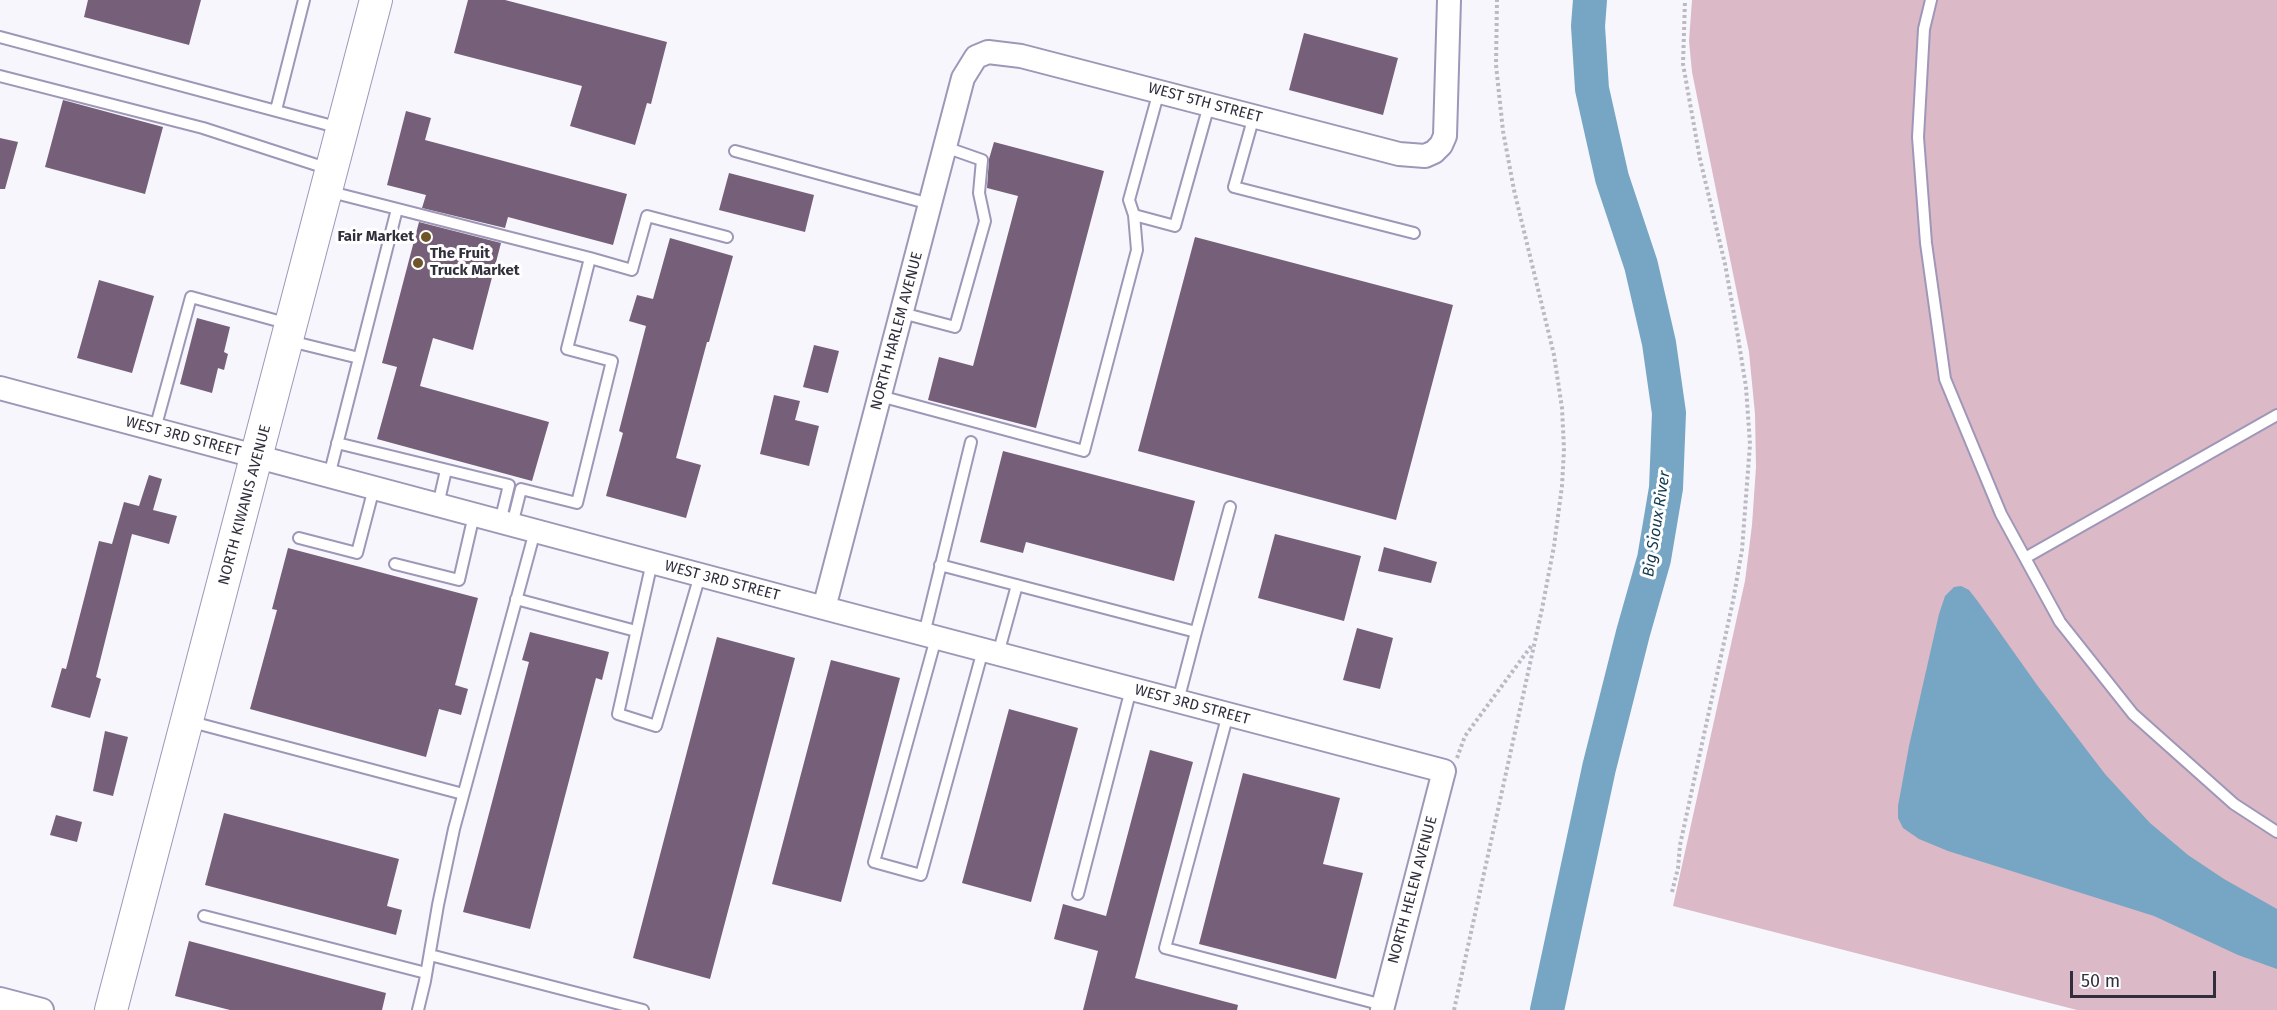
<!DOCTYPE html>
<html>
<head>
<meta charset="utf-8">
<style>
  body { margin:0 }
  #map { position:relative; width:2277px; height:1010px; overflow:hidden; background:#f7f6fd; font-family:"Fira Sans",sans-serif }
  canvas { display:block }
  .scale { position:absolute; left:2070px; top:971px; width:146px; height:27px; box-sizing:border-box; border:3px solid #312f3c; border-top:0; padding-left:8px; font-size:18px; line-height:21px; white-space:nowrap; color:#312f3c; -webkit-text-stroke:4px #fff; paint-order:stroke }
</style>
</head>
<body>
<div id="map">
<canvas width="2277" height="1010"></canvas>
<div class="scale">50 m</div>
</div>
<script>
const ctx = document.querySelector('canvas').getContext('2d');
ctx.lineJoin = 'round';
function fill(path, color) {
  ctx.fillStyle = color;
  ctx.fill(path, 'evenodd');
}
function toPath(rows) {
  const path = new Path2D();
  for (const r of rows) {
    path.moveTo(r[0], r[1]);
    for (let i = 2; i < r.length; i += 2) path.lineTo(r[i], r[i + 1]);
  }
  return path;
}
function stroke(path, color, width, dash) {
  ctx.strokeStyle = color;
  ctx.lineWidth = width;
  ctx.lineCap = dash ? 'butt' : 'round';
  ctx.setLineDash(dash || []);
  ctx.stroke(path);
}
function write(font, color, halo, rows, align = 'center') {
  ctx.font = font + ' "Fira Sans",sans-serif';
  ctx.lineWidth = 6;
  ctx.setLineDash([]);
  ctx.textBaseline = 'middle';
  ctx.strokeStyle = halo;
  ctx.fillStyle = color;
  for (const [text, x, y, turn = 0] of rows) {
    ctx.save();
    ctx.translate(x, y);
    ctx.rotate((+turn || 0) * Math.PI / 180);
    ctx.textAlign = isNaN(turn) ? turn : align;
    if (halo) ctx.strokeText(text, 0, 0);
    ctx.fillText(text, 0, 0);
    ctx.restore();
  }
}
fill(toPath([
  [1692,0,2277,0,2277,1010,2077,1010,1673,906,1745,581,1752,525,1756,467,1755,414,1749,352,1692,72,1689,41]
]), '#dcb9c7');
fill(toPath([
  [1961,586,1969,590,1979,603,2037,685,2105,774,2150,823,2188,855,2224,879,2277,909,2277,969,2238,955,2154,916,1948,851,1919,839,1903,828,1898,818,1898,806,1909,746,1939,614,1945,596,1954,587]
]), '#76a6c3');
stroke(toPath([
  [1547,1010,1599,768,1633,633,1654,559,1666,488,1669,413,1659,343,1641,265,1612,178,1592,89,1588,26,1590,0]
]), '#76a6c3', 34);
fill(toPath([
  [88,0,201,0,189,45,84,17],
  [468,0,505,0,667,42,651,104,647,103,635,145,570,126,582,86,454,53],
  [1304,33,1398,58,1383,115,1289,90],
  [63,100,163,127,145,194,45,167],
  [406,111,431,118,425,140,627,194,613,245,508,217,505,228,422,208,426,195,387,185],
  [0,138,18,142,5,189,0,189],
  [994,142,1104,171,1036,428,928,400,939,357,973,366,1018,196,987,188,989,159],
  [729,173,814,195,805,232,719,210],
  [419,222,501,243,473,350,433,338,420,386,549,422,532,481,377,439,397,367,382,363],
  [1195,237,1453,305,1396,520,1138,451],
  [670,238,733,256,709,342,707,342,676,458,701,465,686,518,606,496,623,433,619,431,646,326,629,321,637,295,653,299],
  [99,280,154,296,132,373,77,358],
  [197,318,230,327,224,352,228,354,224,370,218,368,212,393,180,384],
  [814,345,839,351,828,393,803,387],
  [774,395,800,401,795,420,819,426,809,466,760,454],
  [1003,451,1195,501,1174,581,1026,542,1023,553,980,542],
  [149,475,162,479,153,510,177,516,169,544,132,534,96,677,101,679,90,718,51,707,62,668,66,669,99,541,112,544,124,502,139,506],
  [1275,534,1361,556,1344,621,1258,598],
  [1384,547,1437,562,1431,583,1378,571],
  [288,548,478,598,455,685,468,689,461,715,439,709,426,757,250,709,277,610,272,609],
  [1357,628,1393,638,1380,689,1343,680],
  [530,632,609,652,602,680,596,678,530,929,463,912,529,662,522,660],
  [717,637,795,658,710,979,633,958],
  [831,660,900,678,841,902,772,884],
  [1009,709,1078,728,1031,902,962,883],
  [105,731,128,737,113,796,93,791],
  [1150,750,1193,762,1135,978,1238,1005,1237,1010,1083,1010,1098,951,1054,939,1063,904,1106,916],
  [1243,773,1340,798,1323,864,1363,873,1336,979,1199,944],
  [224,813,399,859,387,906,402,910,396,935,205,885],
  [56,815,82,822,77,842,50,835],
  [189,941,386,993,382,1010,230,1010,175,996]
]), '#766079');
const service = toPath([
  [1931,0,1924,29,1918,137,1926,243,1945,379,2001,514,2060,622,2133,714,2234,804,2277,832],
  [0,37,340,128],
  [0,76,203,128,329,169],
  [276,110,304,0],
  [1254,116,1234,187,1414,233],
  [735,151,930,204],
  [327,191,590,258,567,349,612,361,577,503,521,489,512,525],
  [1134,215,1175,226,1209,105],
  [590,258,632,270,647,216,727,237],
  [902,313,955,327,985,221,979,193,982,160,945,147],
  [290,341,359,358],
  [880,396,1084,451,1137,250,1134,215,1129,200,1159,91],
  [155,429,191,297,289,324],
  [337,443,509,485,500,522],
  [329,476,397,209],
  [438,505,446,470],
  [299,538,357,553,374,488],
  [2025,558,2277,415],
  [652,562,618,714,656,726,700,575],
  [395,564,459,580,474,515],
  [940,565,1196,632,1178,701],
  [516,599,636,631],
  [1196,632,1230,507],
  [924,634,971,442],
  [936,638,874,862,921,875,983,650],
  [998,654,1017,585],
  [1228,714,1165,948,1383,1005],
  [188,721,463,794],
  [1078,894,1131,689],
  [204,916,426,973],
  [430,955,643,1010],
  [418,1010,425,981,438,905,454,829,535,531]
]);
const minor = toPath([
  [0,388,824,608,1444,771,1382,1010],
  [824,608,963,78,976,57,988,52,1021,56,1399,154,1425,156,1434,152,1441,145,1445,136,1449,0],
  [0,999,42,1010]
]);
const secondary = toPath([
  [111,1010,376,0]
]);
stroke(service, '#9e97b8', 14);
stroke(minor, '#9e97b8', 26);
stroke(secondary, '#9e97b8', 34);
stroke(toPath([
  [1457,758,1465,736,1532,645],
  [1672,892,1678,868,1680,845,1733,601,1742,550,1750,444,1746,387,1737,331,1725,264,1700,159,1683,64,1685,0],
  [1454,1010,1542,609,1554,546,1562,486,1564,449,1562,408,1554,355,1514,190,1503,131,1496,65,1497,0]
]), '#bbbac3', 4, [3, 3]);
stroke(service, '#fff', 10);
stroke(minor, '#fff', 22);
stroke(secondary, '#fff', 32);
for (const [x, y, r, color] of [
  [426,237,6,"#6f5527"],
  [418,263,6,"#6f5527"]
]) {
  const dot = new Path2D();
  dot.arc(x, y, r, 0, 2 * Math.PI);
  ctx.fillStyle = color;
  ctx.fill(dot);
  stroke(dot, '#fff', 2);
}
write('15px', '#312f3c', '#fff', [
  ["WEST 5TH STREET",1205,103,15],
  ["NORTH HARLEM AVENUE",897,331,-75],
  ["WEST 3RD STREET",183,437,15],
  ["NORTH KIWANIS AVENUE",245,505,-75],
  ["WEST 3RD STREET",722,581,15],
  ["WEST 3RD STREET",1192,705,15],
  ["NORTH HELEN AVENUE",1413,890,-75]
]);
write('bold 15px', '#312f3c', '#fff', [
  ["Fair Market",414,237],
  ["The Fruit",430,254,"left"],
  ["Truck Market",430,271,"left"]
], 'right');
write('italic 16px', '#11394e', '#fff', [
  ["Big Sioux River",1657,524,-81]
]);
</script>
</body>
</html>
